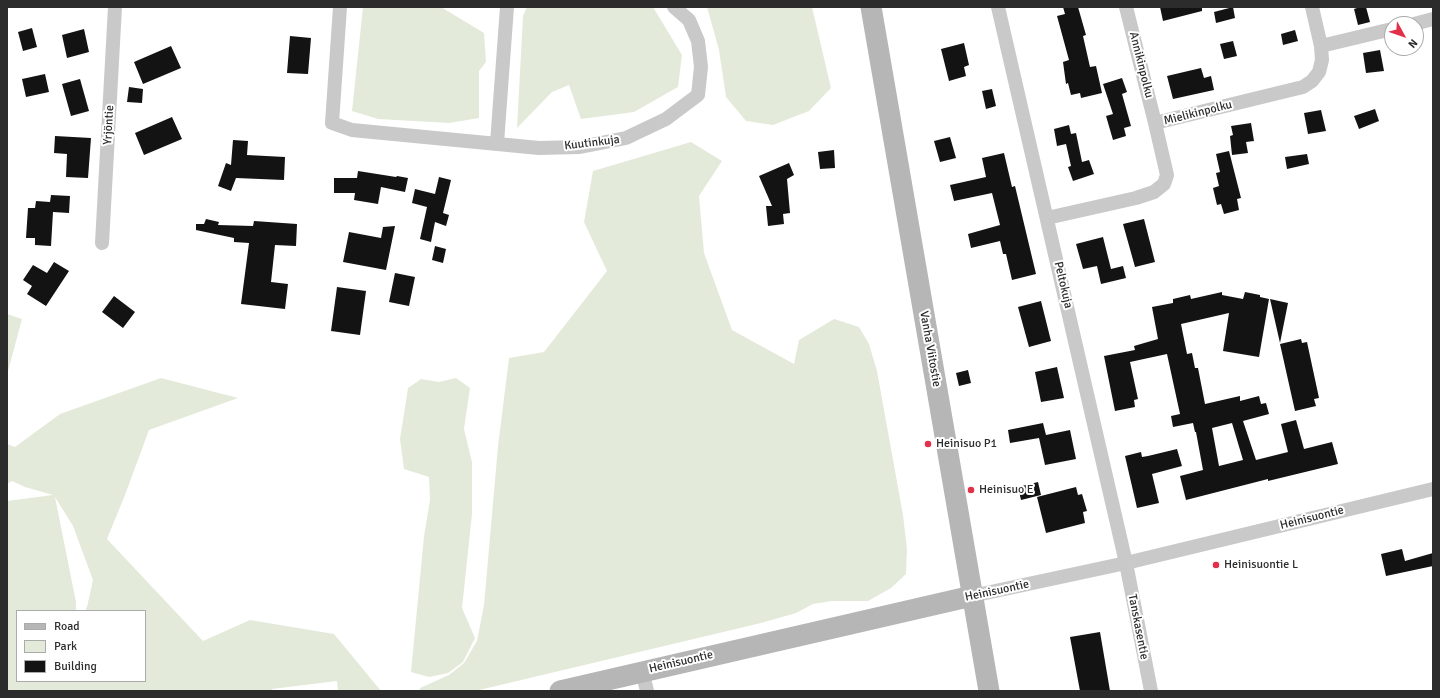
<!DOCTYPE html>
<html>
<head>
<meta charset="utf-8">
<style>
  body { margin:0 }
  #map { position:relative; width:1440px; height:698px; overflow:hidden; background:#fff; font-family:Signika,sans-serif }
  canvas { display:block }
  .frame { position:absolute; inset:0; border:8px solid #2c2c2c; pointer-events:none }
  .legend { position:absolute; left:16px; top:610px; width:130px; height:72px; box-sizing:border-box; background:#fff; border:1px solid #ababab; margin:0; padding:5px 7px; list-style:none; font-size:12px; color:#2c2c2c }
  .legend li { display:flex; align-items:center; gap:8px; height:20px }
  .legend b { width:20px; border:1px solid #ababab }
  .north { position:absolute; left:1384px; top:16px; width:40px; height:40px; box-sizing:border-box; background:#fff; border:1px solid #ababab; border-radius:50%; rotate:130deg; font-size:11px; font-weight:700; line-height:16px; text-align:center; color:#2c2c2c }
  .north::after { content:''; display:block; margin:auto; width:14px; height:18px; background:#e23048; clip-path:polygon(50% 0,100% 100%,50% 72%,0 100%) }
</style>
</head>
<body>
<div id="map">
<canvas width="1440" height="698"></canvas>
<div class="frame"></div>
<ul class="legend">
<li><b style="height:5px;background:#b6b6b6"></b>Road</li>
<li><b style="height:11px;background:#e4eada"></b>Park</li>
<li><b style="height:11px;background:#131313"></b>Building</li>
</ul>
<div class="north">N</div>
</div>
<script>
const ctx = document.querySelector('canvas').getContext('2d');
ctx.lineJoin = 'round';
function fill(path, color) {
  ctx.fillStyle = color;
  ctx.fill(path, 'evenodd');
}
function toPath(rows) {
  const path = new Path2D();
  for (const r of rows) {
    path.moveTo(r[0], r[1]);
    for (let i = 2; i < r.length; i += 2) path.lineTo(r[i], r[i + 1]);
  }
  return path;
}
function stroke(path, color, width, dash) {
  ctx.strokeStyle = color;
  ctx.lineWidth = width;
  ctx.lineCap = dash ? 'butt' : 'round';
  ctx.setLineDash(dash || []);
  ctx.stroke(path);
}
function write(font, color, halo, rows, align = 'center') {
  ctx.font = font + ' Signika,sans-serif';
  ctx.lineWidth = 4;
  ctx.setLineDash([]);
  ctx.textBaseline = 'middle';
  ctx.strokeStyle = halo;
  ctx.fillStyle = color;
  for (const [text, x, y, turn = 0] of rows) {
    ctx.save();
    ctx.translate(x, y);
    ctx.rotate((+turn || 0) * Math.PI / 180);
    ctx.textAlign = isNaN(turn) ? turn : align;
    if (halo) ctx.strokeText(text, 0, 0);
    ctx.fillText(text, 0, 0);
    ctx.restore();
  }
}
fill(toPath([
  [363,7,441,7,484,33,486,62,479,71,479,118,449,123,378,119,352,111],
  [527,7,653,7,682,55,678,87,634,112,581,119,569,85,552,92,517,128,523,16],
  [707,7,812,7,831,88,809,111,773,125,746,121,726,97,719,50],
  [691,142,722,161,699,196,704,253,732,330,794,364,799,340,834,319,859,327,869,344,877,371,903,515,907,549,906,574,891,588,868,601,832,601,813,604,796,613,761,623,475,691,420,691,420,688,449,675,464,663,477,641,484,605,498,446,509,358,544,352,607,271,584,222,593,171],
  [7,314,22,319,7,375],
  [161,378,238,398,149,430,125,495,107,539,203,641,250,620,334,634,381,691,338,691,337,681,272,689,273,691,7,691,7,501,53,495,25,487,12,481,7,484,7,444,15,447,60,414],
  [55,497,73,526,93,580,87,607,85,611,145,611,145,681,17,681,17,611,76,611,76,602],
  [456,378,470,388,464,429,472,462,472,514,462,608,475,638,463,662,448,673,429,677,411,672,424,536,430,500,429,477,404,469,400,439,408,388,421,379,439,382]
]), '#e4eada');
fill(toPath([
  [1063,7,1078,7,1086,35,1083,36,1090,67,1096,66,1102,93,1081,98,1080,93,1071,95,1068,83,1066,84,1063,62,1069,60,1057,16,1065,14],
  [1160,7,1202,7,1202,11,1163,21],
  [1233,7,1235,18,1216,23,1214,12],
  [1360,7,1366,7,1370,22,1358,25,1354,9],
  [32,28,37,47,23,51,18,32],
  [84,29,89,52,67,58,62,35],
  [1295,30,1298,41,1283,45,1281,34],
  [290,36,311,38,308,74,287,73],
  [1233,41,1237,56,1224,59,1220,44],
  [964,43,969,65,964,67,966,76,949,81,941,49],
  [171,46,181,68,143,84,134,62],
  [1380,50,1384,71,1366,73,1363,53],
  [1201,68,1204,78,1211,76,1214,90,1173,99,1167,76],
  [45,74,49,92,26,97,22,79],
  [1122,78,1127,92,1122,94,1131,126,1124,128,1126,136,1113,140,1106,116,1113,114,1103,84],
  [80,79,89,111,71,116,62,84],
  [129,87,143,89,142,103,127,102],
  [992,89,996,106,986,109,982,91],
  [1375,109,1379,121,1359,129,1354,116],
  [1321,110,1326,131,1308,134,1304,113],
  [172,117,182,139,144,155,135,133],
  [1251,123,1254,141,1246,142,1248,153,1232,155,1230,136,1233,135,1231,126],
  [1069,125,1071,134,1076,133,1082,162,1089,160,1094,174,1073,181,1068,167,1071,166,1066,144,1057,146,1054,129],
  [55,136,91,138,88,178,66,177,67,154,54,153],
  [950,137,956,158,940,162,934,141],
  [233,140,248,141,247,155,285,157,284,180,236,178,231,191,218,186,226,163,231,165],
  [834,150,835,168,820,169,818,152],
  [1229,151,1241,198,1237,199,1239,210,1224,214,1221,204,1217,205,1213,188,1219,186,1216,173,1220,172,1216,154],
  [1004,153,1012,187,1015,186,1036,274,1012,280,1006,254,1003,254,1000,241,971,248,968,234,1000,225,992,193,954,201,950,185,986,177,982,158],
  [1307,154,1309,164,1287,169,1285,157],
  [789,163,794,175,787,179,790,213,783,214,784,224,768,226,766,206,772,206,759,176],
  [358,171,396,177,397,176,408,178,405,192,381,187,378,204,354,200,355,193,334,193,334,178,357,178],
  [439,177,451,180,443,213,449,215,446,226,435,222,431,242,420,239,427,207,412,203,415,189,435,194],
  [51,195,70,196,69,213,53,212,51,246,35,245,35,238,26,238,28,208,35,208,36,201,50,202],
  [206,219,219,222,218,225,253,226,254,221,297,224,296,246,275,245,271,282,288,284,285,309,241,304,249,243,234,242,234,238,196,230,196,224,204,224],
  [1144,219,1155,262,1135,267,1123,224],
  [395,226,386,270,343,262,349,232,381,238,383,227],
  [1103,237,1111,269,1123,266,1126,278,1101,284,1097,266,1083,269,1076,244],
  [435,246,446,249,443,263,432,260],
  [54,262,69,271,46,306,27,294,32,286,23,280,33,265,47,273],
  [395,273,415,277,409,306,389,302],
  [337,287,366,291,360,335,331,331],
  [1222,292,1222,295,1243,299,1245,292,1260,295,1260,297,1269,299,1259,357,1223,351,1229,313,1181,324,1187,354,1192,353,1195,368,1198,368,1205,404,1240,396,1240,401,1259,396,1261,404,1266,403,1269,414,1243,421,1256,460,1288,452,1281,424,1296,420,1304,449,1332,442,1338,464,1268,481,1268,479,1186,500,1180,476,1203,470,1196,432,1195,432,1193,423,1173,427,1171,416,1180,414,1167,354,1130,362,1138,399,1134,400,1135,407,1115,411,1104,356,1135,350,1134,346,1158,339,1152,307,1173,303,1173,299,1190,295,1191,299],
  [1232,423,1243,460,1219,466,1212,428],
  [114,296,135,312,123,328,102,312],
  [1270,299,1288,303,1280,343],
  [1041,301,1051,341,1029,347,1018,307],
  [1301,339,1302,343,1307,342,1319,398,1314,399,1316,406,1295,411,1280,344],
  [1057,367,1064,398,1041,402,1035,372],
  [968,370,971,383,959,386,956,373],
  [1043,423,1046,435,1070,430,1076,459,1045,465,1039,438,1010,443,1008,430],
  [1177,449,1182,466,1152,474,1159,503,1137,508,1125,456,1141,452,1142,457,1148,456],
  [1038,482,1041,495,1021,500,1018,487],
  [1076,487,1078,495,1082,494,1087,511,1083,512,1085,523,1046,533,1037,497],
  [1402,549,1405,561,1433,553,1433,566,1386,576,1381,554],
  [1100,632,1110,691,1080,691,1070,637]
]), '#131313');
stroke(toPath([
  [340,7,332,123,352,130,539,148,580,147,626,138,666,119,698,95,701,67,698,41,689,20,674,7],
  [998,7,1126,563,1151,691],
  [1126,7,1155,123],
  [1312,7,1321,46],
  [1414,24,1433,19],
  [497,143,507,7],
  [1047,218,1136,198,1154,192,1164,184,1167,175,1155,123,1303,87,1312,81,1319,72,1322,60,1321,46,1392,29],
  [102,243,115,7],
  [972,596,1126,563,1433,489],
  [642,671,647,691]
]), '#c9c9c9', 14);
stroke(toPath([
  [871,7,989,691],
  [560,691,972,596]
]), '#b6b6b6', 21);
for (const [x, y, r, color] of [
  [928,444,4,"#e23048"],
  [971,490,4,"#e23048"],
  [1216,565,4,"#e23048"]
]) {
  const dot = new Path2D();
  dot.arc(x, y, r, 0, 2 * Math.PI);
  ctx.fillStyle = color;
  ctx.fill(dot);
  stroke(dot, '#fff', 1.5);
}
write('12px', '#2c2c2c', '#fff', [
  ["Annikinpolku",1141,65,76],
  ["Mielikinpolku",1198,113,-14],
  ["Yrjöntie",109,125,-87],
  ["Kuutinkuja",592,143,-7],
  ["Peltokuja",1063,285,77],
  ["Vanha Viitostie",930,349,80],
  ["Heinisuontie",1312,518,-14],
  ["Heinisuontie",997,591,-12],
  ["Tanskasentie",1138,627,79],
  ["Heinisuontie",681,662,-13]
]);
write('12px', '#2c2c2c', '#fff', [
  ["Heinisuo P1",936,444],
  ["Heinisuo E",979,490],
  ["Heinisuontie L",1224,565]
], 'left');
</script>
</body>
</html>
